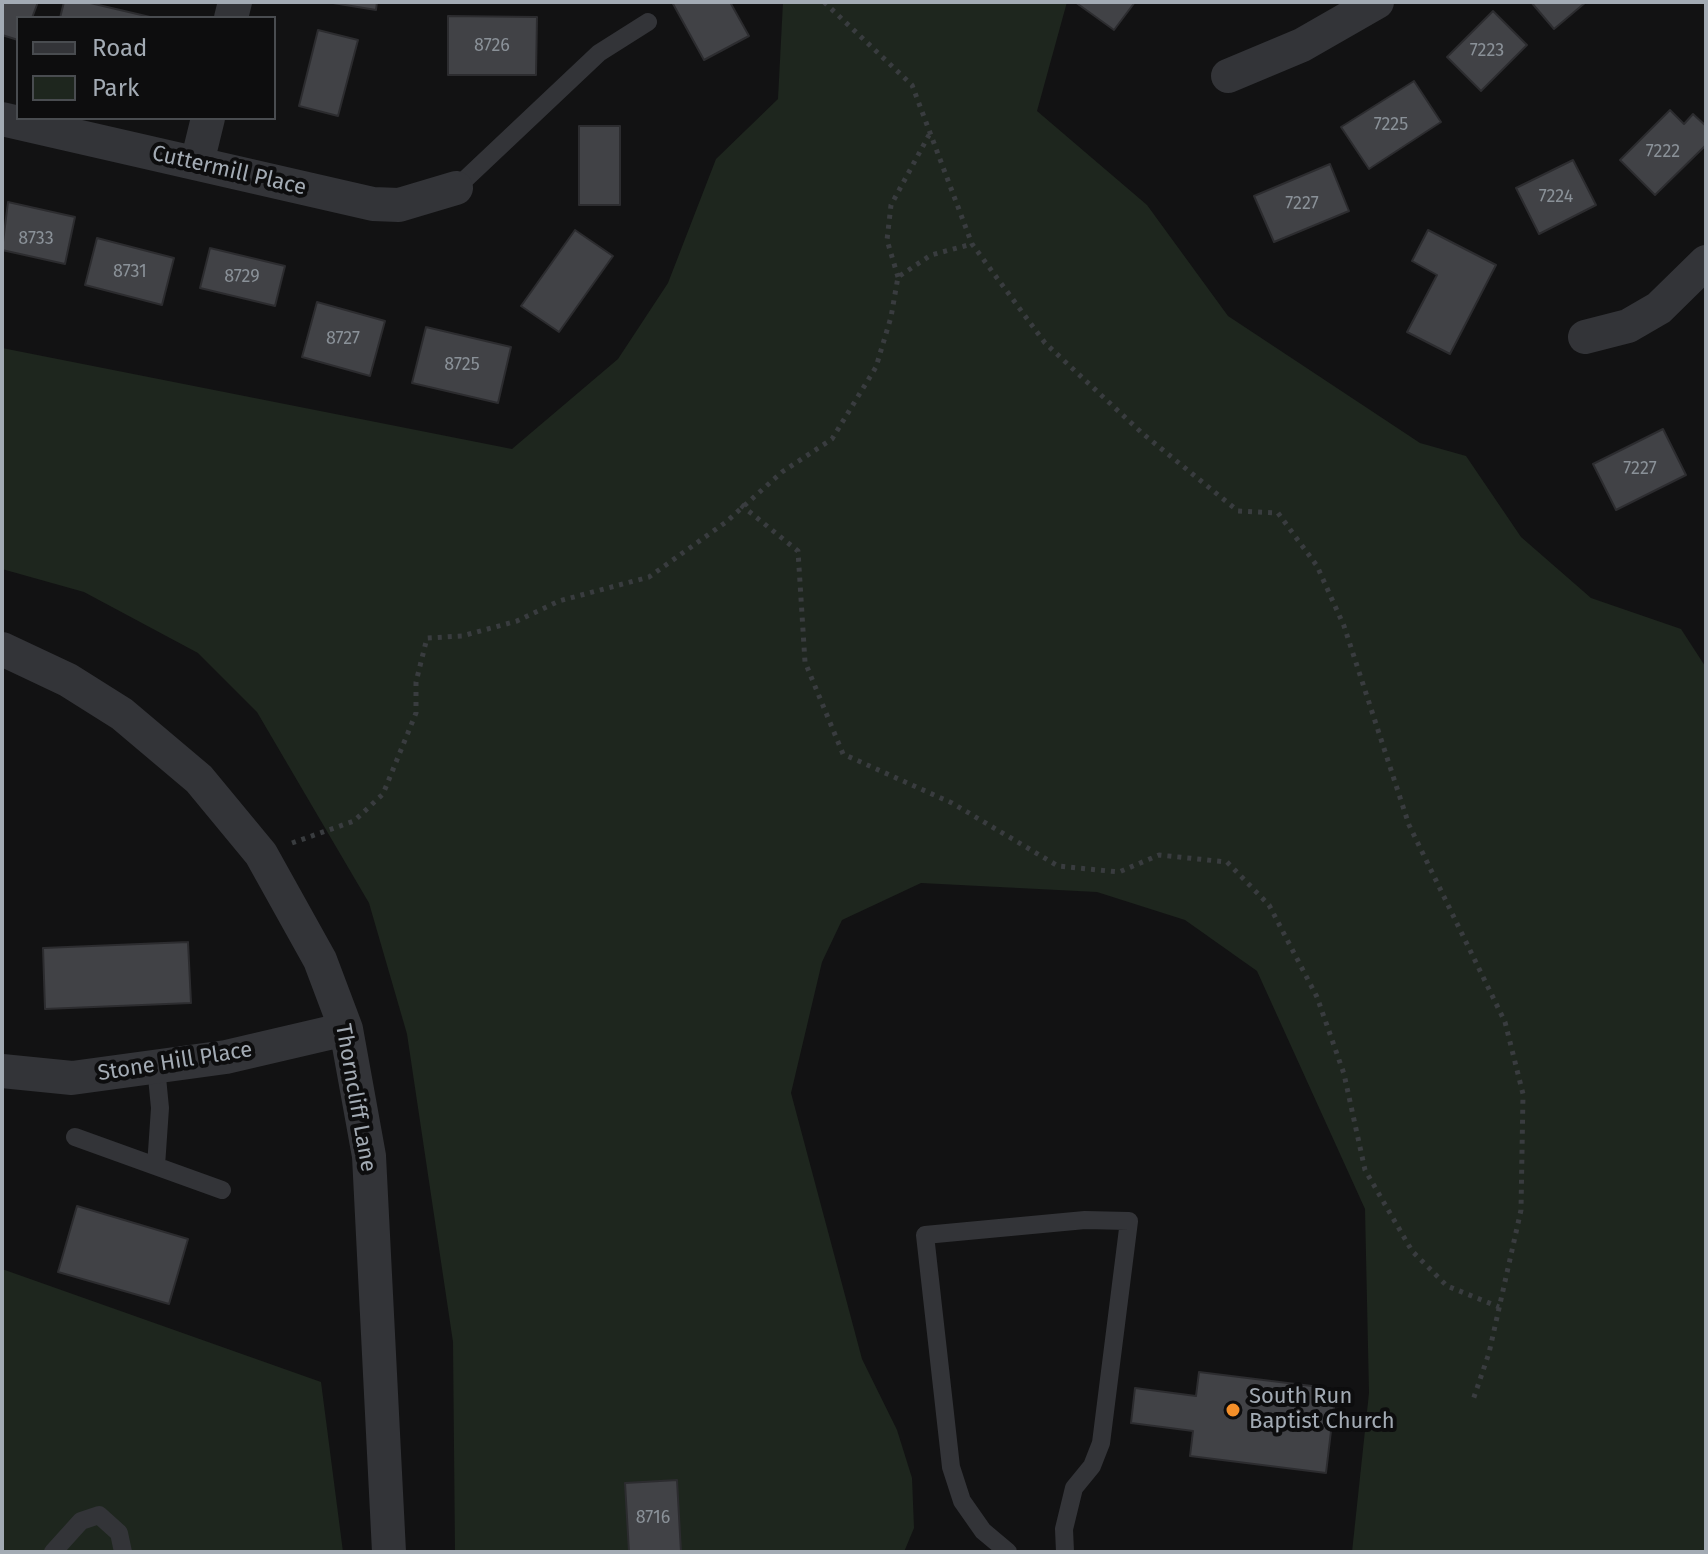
<!DOCTYPE html>
<html>
<head>
<meta charset="utf-8">
<style>
  body { margin:0 }
  #map { position:relative; width:1708px; height:1554px; overflow:hidden; background:#121213; font-family:"Fira Sans",sans-serif }
  canvas { display:block }
  .frame { position:absolute; inset:0; border:4px solid #a3abb4; pointer-events:none }
  .legend { position:absolute; left:16px; top:16px; width:260px; height:104px; box-sizing:border-box; background:#0d0d0e; border:2px solid #494c50; margin:0; padding:10px 14px; list-style:none; font-size:24px; color:#a3abb4 }
  .legend li { display:flex; align-items:center; gap:16px; height:40px }
  .legend b { width:40px; border:2px solid #494c50 }
</style>
</head>
<body>
<div id="map">
<canvas width="1708" height="1554"></canvas>
<div class="frame"></div>
<ul class="legend">
<li><b style="height:10px;background:#333438"></b>Road</li>
<li><b style="height:22px;background:#1e261e"></b>Park</li>
</ul>
</div>
<script>
const ctx = document.querySelector('canvas').getContext('2d');
ctx.lineJoin = 'round';
function fill(path, color) {
  ctx.fillStyle = color;
  ctx.fill(path, 'evenodd');
}
function toPath(rows) {
  const path = new Path2D();
  for (const r of rows) {
    path.moveTo(r[0], r[1]);
    for (let i = 2; i < r.length; i += 2) path.lineTo(r[i], r[i + 1]);
  }
  return path;
}
function stroke(path, color, width, dash) {
  ctx.strokeStyle = color;
  ctx.lineWidth = width;
  ctx.lineCap = dash ? 'butt' : 'round';
  ctx.setLineDash(dash || []);
  ctx.stroke(path);
}
function write(font, color, halo, rows, align = 'center') {
  ctx.font = font + ' "Fira Sans",sans-serif';
  ctx.lineWidth = 8;
  ctx.setLineDash([]);
  ctx.textBaseline = 'middle';
  ctx.strokeStyle = halo;
  ctx.fillStyle = color;
  for (const [text, x, y, turn = 0] of rows) {
    ctx.save();
    ctx.translate(x, y);
    ctx.rotate((+turn || 0) * Math.PI / 180);
    ctx.textAlign = isNaN(turn) ? turn : align;
    if (halo) ctx.strokeText(text, 0, 0);
    ctx.fillText(text, 0, 0);
    ctx.restore();
  }
}
fill(toPath([
  [783,2,1067,2,1037,111,1147,205,1228,316,1420,443,1466,456,1521,537,1591,598,1681,629,1705,666,1706,1552,1352,1552,1369,1393,1365,1209,1257,971,1185,920,1097,892,921,883,842,920,822,962,791,1093,862,1359,897,1430,912,1478,914,1528,904,1552,455,1552,453,1342,407,1034,369,903,257,712,198,653,84,592,2,569,2,348,512,449,618,359,668,283,716,159,778,99],
  [2,1269,321,1382,343,1552,2,1552]
]), '#1e261e');
const building = toPath([
  [2,2,38,2,32,18,18,18,18,40,2,35,2,2],
  [64,2,86,2,150,17,60,18,64,2],
  [327,2,377,2,376,10,327,2],
  [672,2,730,2,749,36,704,60,672,2],
  [1075,2,1135,2,1114,30,1075,2],
  [1531,2,1586,2,1554,29,1531,2],
  [1493,11,1527,45,1481,91,1447,57,1493,11],
  [448,16,537,17,536,75,448,75,448,16],
  [318,30,358,40,338,116,299,106,318,30],
  [1414,81,1441,122,1369,169,1341,127,1414,81],
  [1670,110,1684,124,1693,114,1706,126,1706,145,1655,195,1620,160,1670,110],
  [579,126,620,126,620,205,579,205,579,126],
  [1573,160,1596,205,1539,234,1516,188,1573,160],
  [1330,164,1349,211,1274,242,1254,196,1330,164],
  [8,202,75,217,65,264,2,250,8,202],
  [575,230,613,256,559,332,521,306,575,230],
  [1428,230,1496,265,1450,354,1407,332,1437,275,1412,261,1428,230],
  [97,238,174,258,162,305,85,285,97,238],
  [210,248,285,266,275,306,200,288,210,248],
  [317,302,385,321,370,376,302,357,317,302],
  [426,327,511,347,498,403,412,383,426,327],
  [1663,429,1686,475,1616,510,1593,464,1663,429],
  [188,942,191,1003,45,1009,43,948,188,942],
  [77,1206,188,1239,169,1304,58,1272,77,1206],
  [1199,1372,1336,1389,1326,1473,1190,1456,1193,1431,1131,1423,1135,1388,1196,1396,1199,1372],
  [677,1480,681,1552,629,1552,625,1483,677,1480]
]);
fill(building, '#414246');
stroke(building, '#2c2c2f', 2);
stroke(toPath([
  [824,2,912,85,972,244,1045,343,1142,433,1238,511,1278,513,1317,566,1344,626,1409,825,1505,1022,1523,1094,1521,1210,1489,1353,1473,1400],
  [898,277,887,240,891,205,929,135],
  [741,505,798,551,805,662,843,754,952,803,1058,866,1119,872,1159,855,1227,862,1269,905,1317,997,1344,1074,1365,1170,1412,1251,1447,1286,1499,1307],
  [292,843,354,821,383,794,416,713,416,682,427,638,462,636,517,621,559,601,649,577,726,522,782,472,832,439,876,367,891,317,898,277,931,255,972,244]
]), '#393c3f', 5, [4, 6]);
stroke(toPath([
  [456,188,599,53,648,22],
  [156,1067,160,1108,156,1166],
  [75,1137,222,1190],
  [53,1552,81,1521,99,1515,119,1533,123,1552],
  [1008,1552,983,1531,962,1501,951,1467,925,1235,1085,1220,1129,1221,1101,1443,1092,1466,1074,1488,1064,1529,1065,1552]
]), '#333438', 18);
stroke(toPath([
  [231,18,235,2],
  [1228,76,1302,45,1377,2],
  [2,119,373,204,399,205,456,188],
  [197,163,208,118],
  [1585,337,1628,326,1659,308,1706,262],
  [2,649,68,680,122,714,199,779,261,854,320,960,346,1029,369,1156,389,1552],
  [2,1071,72,1078,226,1057,346,1029]
]), '#333438', 34);
for (const [x, y, r, color] of [
  [1233,1410,8,"#f48f29"]
]) {
  const dot = new Path2D();
  dot.arc(x, y, r, 0, 2 * Math.PI);
  ctx.fillStyle = color;
  ctx.fill(dot);
  stroke(dot, '#0d0d0e', 3);
}
write('18px', '#8a9198', null, [
  ["8726",492,46],
  ["7223",1487,51],
  ["7225",1391,125],
  ["7222",1663,152],
  ["7224",1556,197],
  ["7227",1302,204],
  ["8733",36,239],
  ["8731",130,272],
  ["8729",242,277],
  ["8727",343,339],
  ["8725",462,365],
  ["7227",1640,469],
  ["8716",653,1518]
]);
write('22px', '#a3abb4', '#0d0d0e', [
  ["Cuttermill Place",229,171,13],
  ["Stone Hill Place",175,1062,-9],
  ["Thorncliff Lane",355,1098,80]
]);
write('22px', '#a3abb4', '#0d0d0e', [
  ["South Run",1249,1397],
  ["Baptist Church",1249,1422]
], 'left');
</script>
</body>
</html>
